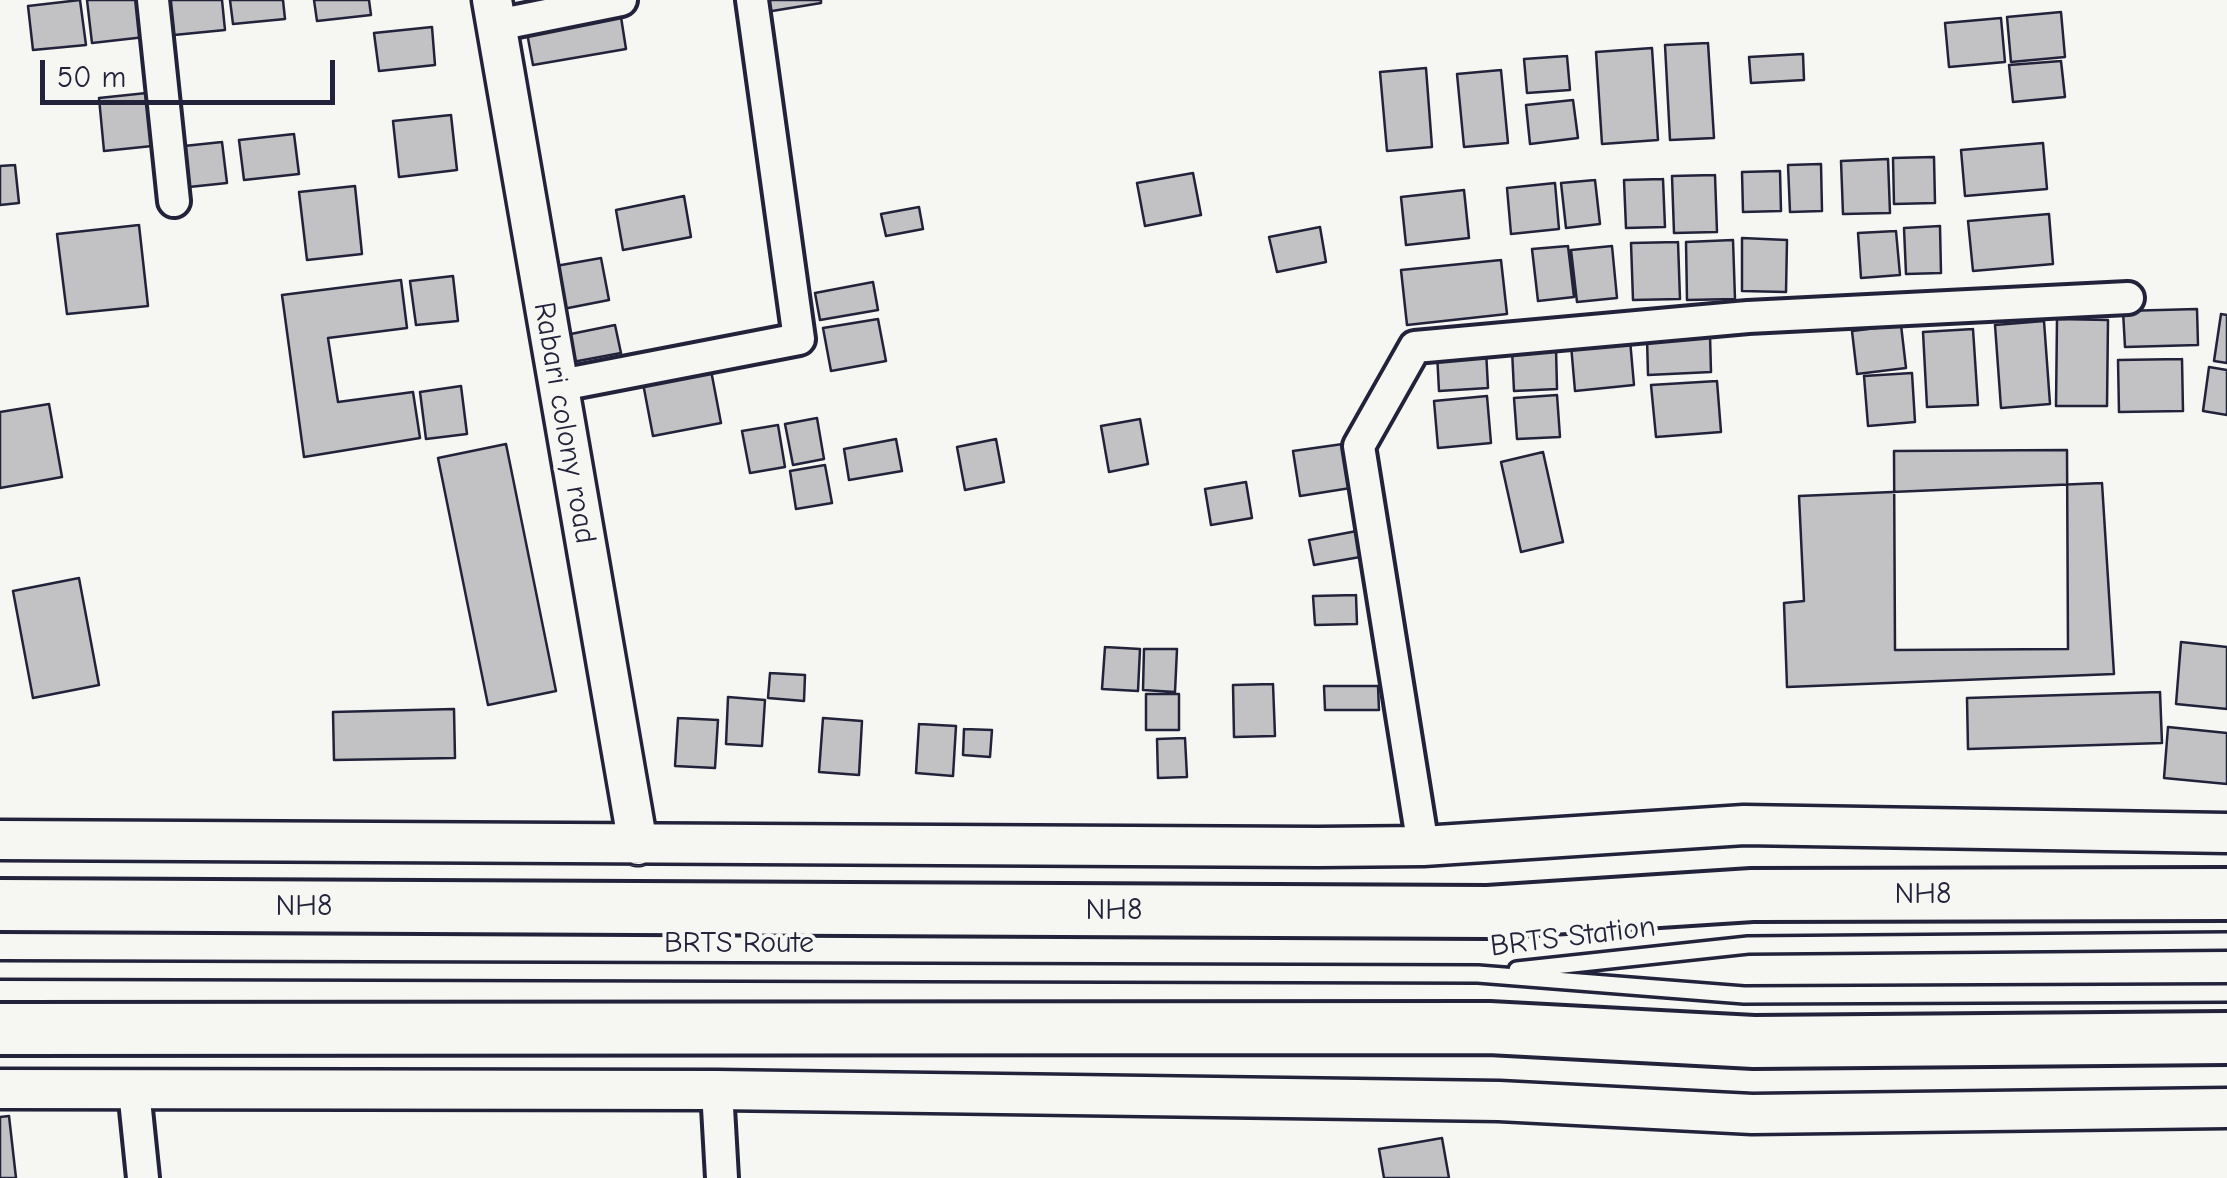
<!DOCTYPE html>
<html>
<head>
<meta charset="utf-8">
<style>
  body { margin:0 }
  #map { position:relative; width:2227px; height:1178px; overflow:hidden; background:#f6f6f2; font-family:"Comic Neue",sans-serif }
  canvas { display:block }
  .scale { position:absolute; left:40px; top:60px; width:295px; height:45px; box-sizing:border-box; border:5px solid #22223b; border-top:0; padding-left:12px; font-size:30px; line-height:35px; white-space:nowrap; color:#22223b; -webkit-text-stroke:8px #f6f6f2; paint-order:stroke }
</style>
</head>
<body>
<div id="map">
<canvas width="2227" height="1178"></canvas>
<div class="scale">50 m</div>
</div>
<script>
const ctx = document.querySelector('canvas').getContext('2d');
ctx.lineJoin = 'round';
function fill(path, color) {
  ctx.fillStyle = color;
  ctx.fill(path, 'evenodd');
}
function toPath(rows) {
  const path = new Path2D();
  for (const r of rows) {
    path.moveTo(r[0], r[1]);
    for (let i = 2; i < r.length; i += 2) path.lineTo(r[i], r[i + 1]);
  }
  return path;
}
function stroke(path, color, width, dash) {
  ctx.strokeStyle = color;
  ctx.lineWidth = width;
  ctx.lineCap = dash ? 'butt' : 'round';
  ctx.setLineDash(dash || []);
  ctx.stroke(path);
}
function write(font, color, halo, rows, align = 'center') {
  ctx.font = font + ' "Comic Neue",sans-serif';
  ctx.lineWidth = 8;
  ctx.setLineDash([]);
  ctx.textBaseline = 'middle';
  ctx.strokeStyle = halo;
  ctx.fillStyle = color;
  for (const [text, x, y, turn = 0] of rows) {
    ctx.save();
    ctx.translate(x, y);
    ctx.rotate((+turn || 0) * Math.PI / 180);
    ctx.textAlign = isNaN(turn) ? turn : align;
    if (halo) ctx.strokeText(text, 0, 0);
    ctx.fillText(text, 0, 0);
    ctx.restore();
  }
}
const building = toPath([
  [80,0,86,45,33,50,28,6,80,0],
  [87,0,140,0,145,37,92,43,87,0],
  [170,0,222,0,225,30,174,35,170,0],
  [230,0,283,0,285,19,233,24,230,0],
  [314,0,369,0,371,15,317,21,314,0],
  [764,0,821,0,821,3,766,12,764,0],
  [2061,12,2065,57,2011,62,2007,17,2061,12],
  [621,17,626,49,533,65,527,33,621,17],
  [2001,18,2005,62,1949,67,1945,23,2001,18],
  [432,27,435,65,379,71,374,33,432,27],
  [1708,43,1714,138,1670,140,1665,45,1708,43],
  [1652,48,1658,140,1602,144,1596,52,1652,48],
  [1803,54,1804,80,1751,83,1749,57,1803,54],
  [1567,56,1570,90,1527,93,1524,59,1567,56],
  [2061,61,2065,97,2013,102,2009,65,2061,61],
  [1426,68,1432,147,1387,151,1380,72,1426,68],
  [1501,70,1508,143,1464,147,1457,74,1501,70],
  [156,92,162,145,104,151,99,98,156,92],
  [1573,100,1578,138,1530,144,1526,105,1573,100],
  [451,115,457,170,399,177,393,121,451,115],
  [294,134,299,174,244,180,239,140,294,134],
  [222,142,227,183,189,187,184,146,222,142],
  [2043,143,2047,189,1965,196,1961,150,2043,143],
  [1934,157,1935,203,1894,204,1893,158,1934,157],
  [1888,159,1890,213,1843,214,1841,161,1888,159],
  [1821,164,1822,211,1790,212,1788,165,1821,164],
  [15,165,19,203,0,205,0,166,15,165],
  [1780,171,1781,211,1743,212,1742,172,1780,171],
  [1193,173,1201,215,1145,226,1137,183,1193,173],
  [1715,175,1717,232,1674,233,1672,176,1715,175],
  [1663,179,1665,227,1626,228,1624,180,1663,179],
  [1595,180,1600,224,1566,228,1561,183,1595,180],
  [1555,183,1559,229,1511,234,1507,188,1555,183],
  [355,186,362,254,307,260,299,192,355,186],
  [1464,190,1469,238,1406,245,1401,197,1464,190],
  [684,196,691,237,623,250,616,210,684,196],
  [919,207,923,229,886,236,881,214,919,207],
  [2049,214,2053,264,1973,271,1968,221,2049,214],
  [139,225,148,306,67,314,57,234,139,225],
  [1940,226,1941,273,1906,274,1904,228,1940,226],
  [1320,227,1326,262,1277,272,1269,237,1320,227],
  [1896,231,1900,275,1861,278,1858,233,1896,231],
  [1742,238,1787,240,1786,292,1742,291,1742,238],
  [1733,240,1735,299,1687,300,1686,242,1733,240],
  [1678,242,1680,299,1633,300,1631,243,1678,242],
  [1568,246,1574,297,1538,301,1532,249,1568,246],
  [1612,246,1617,298,1577,302,1571,250,1612,246],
  [601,258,609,300,558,310,550,267,601,258],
  [1501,260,1507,314,1407,325,1401,270,1501,260],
  [453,276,458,321,416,325,410,281,453,276],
  [401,280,407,328,328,338,338,402,413,392,420,438,304,457,282,295,401,280],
  [873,282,878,310,820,320,815,293,873,282],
  [2197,309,2198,345,2125,347,2123,311,2197,309],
  [2221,314,2227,315,2227,363,2214,361,2221,314],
  [878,319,886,361,831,371,823,328,878,319],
  [2057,319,2108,320,2107,406,2056,406,2057,319],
  [2044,321,2050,404,2001,408,1995,325,2044,321],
  [615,325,621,353,562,364,556,337,615,325],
  [1901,325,1906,368,1857,374,1852,331,1901,325],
  [1973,329,1978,405,1927,407,1923,332,1973,329],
  [1710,335,1711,372,1648,375,1647,338,1710,335],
  [1630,340,1634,385,1575,391,1571,345,1630,340],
  [1556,348,1557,389,1514,391,1512,350,1556,348],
  [1486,350,1488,388,1439,391,1437,353,1486,350],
  [2182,359,2183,411,2119,412,2118,360,2182,359],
  [710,365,721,423,653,436,642,378,710,365],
  [2209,367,2227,370,2227,415,2203,411,2209,367],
  [1912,373,1915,422,1868,426,1864,376,1912,373],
  [1717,381,1721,432,1656,437,1651,385,1717,381],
  [461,386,467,434,426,439,420,392,461,386],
  [1557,395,1560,437,1517,439,1514,398,1557,395],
  [1487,396,1491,443,1438,448,1434,401,1487,396],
  [49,404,62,477,0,488,0,412,49,404],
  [817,418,824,459,793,465,785,424,817,418],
  [1140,419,1148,464,1109,472,1101,426,1140,419],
  [778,425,785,467,750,473,742,431,778,425],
  [896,439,902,471,849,480,844,449,896,439],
  [996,439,1004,482,965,490,957,447,996,439],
  [1350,443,1357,487,1300,496,1293,451,1350,443],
  [506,444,556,691,488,705,438,458,506,444],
  [2067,450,2068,649,1895,650,1894,451,2067,450],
  [1543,452,1563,542,1521,552,1501,462,1543,452],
  [825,465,832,503,796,509,790,471,825,465],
  [1246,482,1252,518,1211,525,1205,489,1246,482],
  [2102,483,2114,674,1787,687,1784,603,1804,601,1799,496,2102,483],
  [1362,530,1366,556,1314,565,1309,540,1362,530],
  [79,578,99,685,33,698,13,591,79,578],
  [1356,595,1357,624,1315,625,1313,596,1356,595],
  [2181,642,2227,647,2227,709,2176,704,2181,642],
  [1105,647,1140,649,1138,691,1102,689,1105,647],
  [1144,649,1177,649,1175,692,1143,690,1144,649],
  [770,673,805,675,804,701,768,698,770,673],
  [1273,684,1275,736,1234,737,1233,685,1273,684],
  [1324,686,1378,686,1379,710,1325,710,1324,686],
  [2160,692,2162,743,1968,749,1967,698,2160,692],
  [1146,694,1179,694,1179,730,1146,730,1146,694],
  [728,697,765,700,762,746,726,744,728,697],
  [454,709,455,758,334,760,333,712,454,709],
  [678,718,718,720,715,768,675,766,678,718],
  [823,718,862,721,859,775,819,772,823,718],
  [919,724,956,726,953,776,916,773,919,724],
  [2168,727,2227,733,2227,784,2164,778,2168,727],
  [964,729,992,730,990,757,963,755,964,729],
  [1185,738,1187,777,1158,778,1157,739,1185,738],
  [9,1116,16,1178,0,1178,0,1117,9,1116],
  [1442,1138,1449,1178,1384,1178,1379,1149,1442,1138]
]);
fill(building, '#c2c2c4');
stroke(building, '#22223b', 2.5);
const service = toPath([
  [0,970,1478,974,1744,995,2227,993],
  [1517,970,1748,945,2227,941]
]);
const minor = toPath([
  [153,0,174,201],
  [497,25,621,0],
  [556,386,799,339,752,0],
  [1423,846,1359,446,1415,347,1748,317,2128,298],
  [134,1090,143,1178],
  [717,1090,722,1178]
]);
const tertiary = toPath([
  [492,0,638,845],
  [0,840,1318,847,1423,846,1744,825,2227,833],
  [0,1089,717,1090,1499,1101,1752,1114,2227,1108]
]);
const primary = toPath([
  [0,905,1488,912,1752,895,2227,894],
  [0,1029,1489,1028,1754,1042,2227,1038]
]);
stroke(service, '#22223b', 22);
stroke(minor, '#22223b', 38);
stroke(tertiary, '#22223b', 45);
stroke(primary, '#22223b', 58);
stroke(service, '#f6f6f2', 15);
stroke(minor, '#f6f6f2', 30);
stroke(tertiary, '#f6f6f2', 38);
stroke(primary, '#f6f6f2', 50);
write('30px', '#22223b', '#f6f6f2', [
  ["Rabari colony road",564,423,80],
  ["NH8",1923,895],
  ["NH8",304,907],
  ["NH8",1114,911],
  ["BRTS Station",1573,937,-7],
  ["BRTS Route",739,944]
]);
</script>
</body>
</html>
